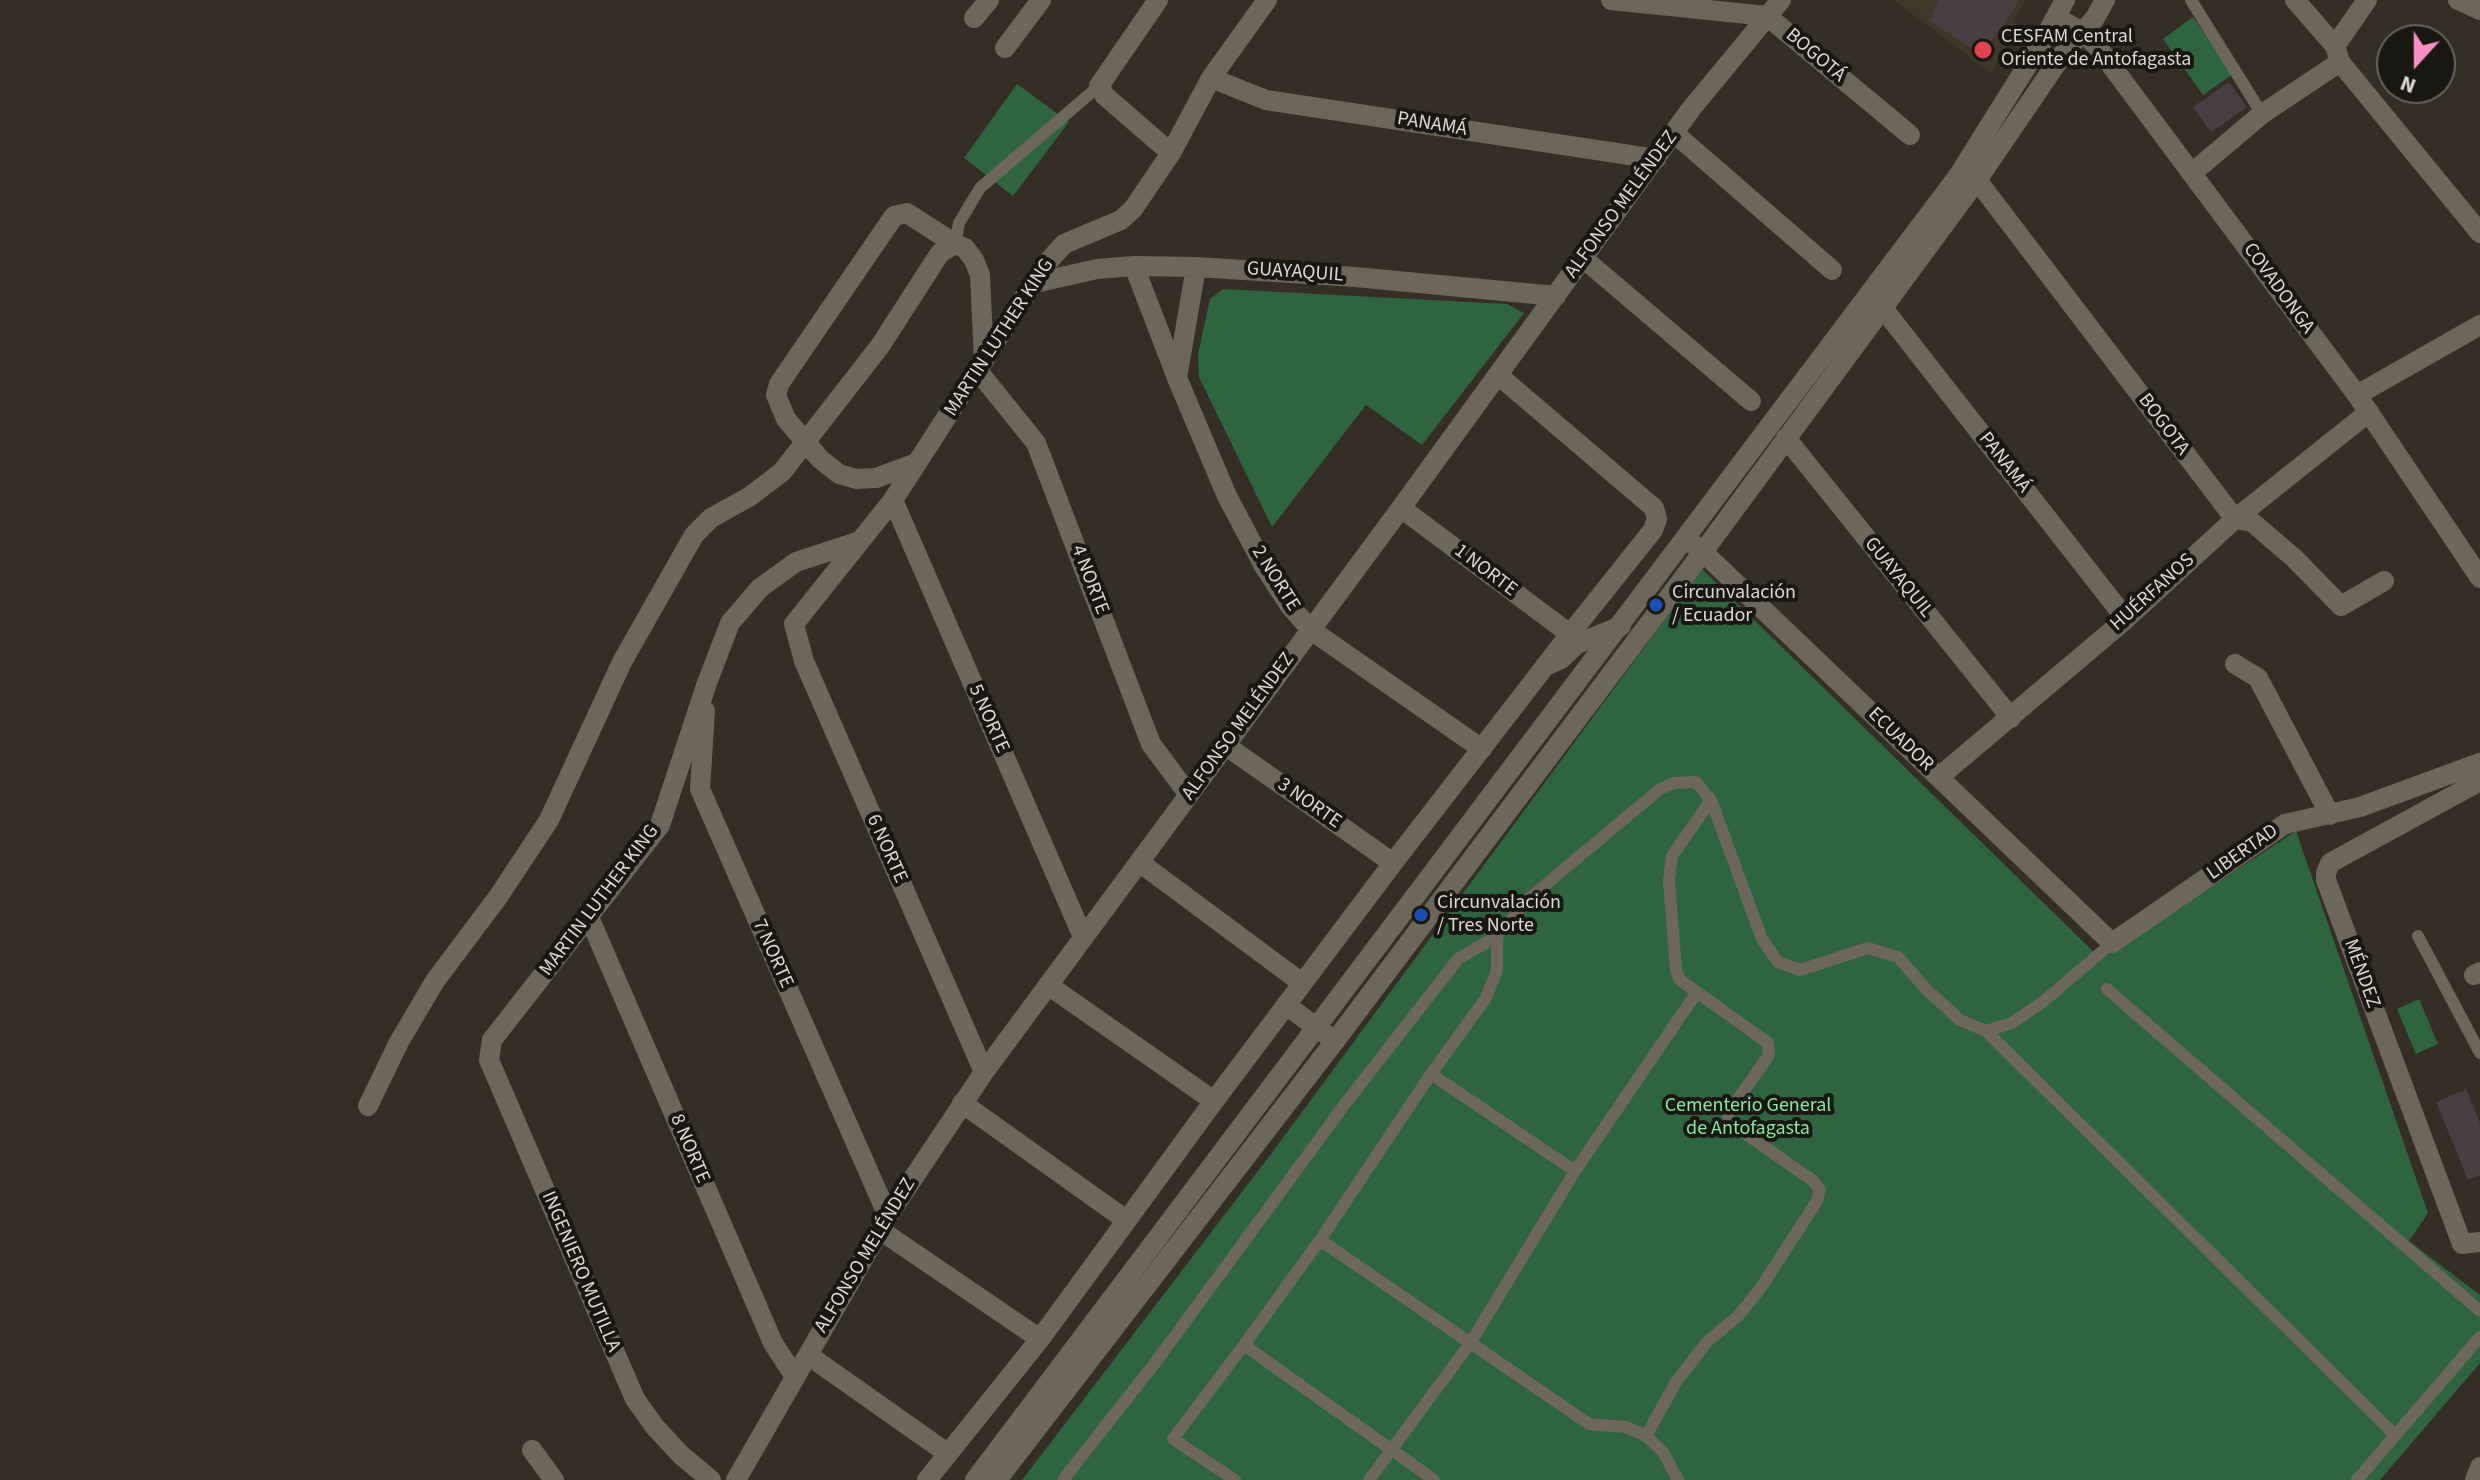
<!DOCTYPE html>
<html>
<head>
<meta charset="utf-8">
<style>
  body { margin:0 }
  #map { position:relative; width:2480px; height:1480px; overflow:hidden; background:#342e24; font-family:"Source Sans 3",sans-serif }
  canvas { display:block }
  .north { position:absolute; left:2376px; top:24px; width:80px; height:80px; box-sizing:border-box; background:#191712; border:2px solid #67645e; border-radius:50%; rotate:201deg; font-size:22px; font-weight:700; line-height:32px; text-align:center; color:#dbd7d1 }
  .north::after { content:''; display:block; margin:auto; width:28px; height:36px; background:#fb8fc5; clip-path:polygon(50% 0,100% 100%,50% 72%,0 100%) }
</style>
</head>
<body>
<div id="map">
<canvas width="2480" height="1480"></canvas>
<div class="north">N</div>
</div>
<script>
const ctx = document.querySelector('canvas').getContext('2d');
ctx.lineJoin = 'round';
function fill(path, color) {
  ctx.fillStyle = color;
  ctx.fill(path, 'evenodd');
}
function toPath(rows) {
  const path = new Path2D();
  for (const r of rows) {
    path.moveTo(r[0], r[1]);
    for (let i = 2; i < r.length; i += 2) path.lineTo(r[i], r[i + 1]);
  }
  return path;
}
function stroke(path, color, width, dash) {
  ctx.strokeStyle = color;
  ctx.lineWidth = width;
  ctx.lineCap = dash ? 'butt' : 'round';
  ctx.setLineDash(dash || []);
  ctx.stroke(path);
}
function write(font, color, halo, rows, align = 'center') {
  ctx.font = font + ' "Source Sans 3",sans-serif';
  ctx.lineWidth = 8;
  ctx.setLineDash([]);
  ctx.textBaseline = 'middle';
  ctx.strokeStyle = halo;
  ctx.fillStyle = color;
  for (const [text, x, y, turn = 0] of rows) {
    ctx.save();
    ctx.translate(x, y);
    ctx.rotate((+turn || 0) * Math.PI / 180);
    ctx.textAlign = isNaN(turn) ? turn : align;
    if (halo) ctx.strokeText(text, 0, 0);
    ctx.fillText(text, 0, 0);
    ctx.restore();
  }
}
fill(toPath([
  [1893,0,2026,0,2014,20,2018,27,1991,73]
]), '#413728');
fill(toPath([
  [2193,17,2233,74,2203,95,2163,39],
  [1017,84,1069,122,1013,196,964,158],
  [1223,289,1507,304,1524,313,1422,445,1366,405,1272,527,1199,377,1198,354,1210,299],
  [1702,569,2101,959,2296,831,2428,1213,2409,1241,2480,1295,2480,1363,2380,1480,1022,1480,1274,1150],
  [2419,999,2438,1044,2416,1054,2397,1009]
]), '#2f653e');
fill(toPath([
  [1938,0,2020,0,1989,44,1982,40,1978,52,1930,21],
  [2229,82,2247,107,2211,132,2193,107],
  [2466,1089,2480,1123,2480,1175,2468,1180,2436,1102]
]), '#4a3e43');
stroke(toPath([
  [2191,0,2262,114],
  [955,244,959,223,980,188,1099,86],
  [2418,936,2480,1053],
  [2107,989,2480,1311],
  [1986,1031,2395,1435],
  [1431,1074,1575,1171],
  [1320,1240,1431,1074,1486,998,1497,970,1497,936,1526,901,1660,789,1674,783,1696,782,1711,800,1762,939,1778,962,1800,970,1868,948,1898,957,1926,989,1960,1020,1986,1031,2012,1023,2044,1001,2112,943],
  [1244,1345,1320,1240,1589,1424,1626,1427,1646,1436,1663,1452,1678,1480],
  [1646,1436,1676,1382,1707,1342,1738,1316,1760,1289,1817,1201,1820,1190,1812,1180,1730,1123,1728,1115,1731,1109,1769,1055,1768,1043,1680,980,1676,970,1669,880,1672,856,1711,800],
  [1063,1480,1158,1359,1345,1104,1458,959,1497,936],
  [1235,1480,1173,1439,1244,1345,1434,1480],
  [1369,1480,1471,1342,1575,1171,1697,992],
  [2357,1480,2480,1337]
]), '#6d665b', 12);
stroke(toPath([
  [1158,0,1099,86,1105,96,1171,153],
  [1611,0,1767,16,1910,135],
  [2295,0,2335,46],
  [2458,0,2480,10],
  [974,18,989,0],
  [1005,48,1041,0],
  [2340,62,2480,233],
  [1211,78,1266,100,1656,159],
  [1674,133,1832,270],
  [2192,173,2262,114,2340,62,2335,46,2367,0],
  [1977,180,2235,519,2252,522,2294,558,2341,606,2384,581],
  [1584,259,1751,401],
  [1134,266,1177,378,1227,496,1264,566,1290,606,1311,630,1482,749],
  [1035,283,1097,269,1134,266,1196,267,1355,277,1556,296],
  [1882,307,2126,619],
  [978,371,1036,443,1151,744,1189,795],
  [1177,378,1196,267],
  [2357,395,2480,325],
  [1786,438,2011,718],
  [917,463,876,478,856,479,839,474,820,459,786,419,776,395,779,384,894,216,907,213,955,244],
  [893,500,1083,937],
  [1401,508,1570,634],
  [1686,539,1703,552,2112,943,2285,824,2360,807,2480,763],
  [2235,664,2258,678,2330,815],
  [705,711,700,789,888,1216],
  [1225,745,1393,863],
  [1939,777,2126,619,2235,519,2369,412],
  [2480,781,2330,863,2326,873,2326,880,2462,1244,2480,1242],
  [1139,862,1302,983],
  [589,917,773,1343,795,1377],
  [2474,975,2480,972],
  [1048,985,1214,1101],
  [1286,1005,1335,1041],
  [984,1072,804,661,794,624,893,500,1045,265,1064,244,1121,220,1133,209,1171,153,1211,78,1267,0],
  [962,1103,1126,1220],
  [368,1106,399,1042,435,981,498,897,549,820,622,662,694,535,711,518,749,497,782,472,880,346,940,253,955,244,965,248,974,260,980,275,984,361],
  [880,1230,1040,1339],
  [808,1355,947,1453],
  [532,1450,554,1480],
  [711,1480,681,1455,655,1427,635,1399,489,1060,492,1040,660,825,707,683,730,623,760,588,796,562,857,542],
  [736,1480,888,1216,984,1072,1401,508,1691,109,1781,0],
  [927,1480,1040,1339,1214,1101,1393,863,1570,634,1653,530,1657,519,1654,508,1498,375]
]), '#6d665b', 20);
stroke(toPath([
  [2057,18,2083,32,2099,49,2357,395,2480,578]
]), '#6d665b', 20);
stroke(toPath([
  [1545,666,1561,659,1577,644,1621,626],
  [975,1480,1958,176,2045,37,2065,0],
  [997,1480,1335,1041,1703,552,1977,180,2063,54,2095,18,2105,0],
  [2475,1480,2480,1467]
]), '#6d665b', 20);
for (const [x, y, r, color] of [
  [1983,50,10,"#e0444e"],
  [1656,605,8,"#1a4fb4"],
  [1421,915,8,"#1a4fb4"]
]) {
  const dot = new Path2D();
  dot.arc(x, y, r, 0, 2 * Math.PI);
  ctx.fillStyle = color;
  ctx.fill(dot);
  stroke(dot, '#191712', 3);
}
write('20px', '#dbd7d1', '#191712', [
  ["CESFAM Central",2001,38],
  ["Oriente de Antofagasta",2001,61],
  ["Circunvalación",1672,594],
  ["/ Ecuador",1672,617],
  ["Circunvalación",1437,904],
  ["/ Tres Norte",1437,927]
], 'left');
write('20px', '#dbd7d1', '#191712', [
  ["BOGOTÁ",1815,56,40],
  ["PANAMÁ",1432,125,9],
  ["ALFONSO MELÉNDEZ",1622,205,-54],
  ["GUAYAQUIL",1295,273,4],
  ["COVADONGA",2278,289,54],
  ["MARTIN LUTHER KING",1000,338,-57],
  ["BOGOTA",2163,425,53],
  ["PANAMÁ",2004,463,52],
  ["1 NORTE",1485,571,37],
  ["GUAYAQUIL",1898,578,51],
  ["2 NORTE",1275,579,58],
  ["4 NORTE",1089,580,69],
  ["HUÉRFANOS",2153,593,-42],
  ["5 NORTE",988,719,66],
  ["ALFONSO MELÉNDEZ",1239,727,-54],
  ["ECUADOR",1900,740,44],
  ["3 NORTE",1309,804,35],
  ["6 NORTE",886,849,66],
  ["LIBERTAD",2243,853,-35],
  ["MARTIN LUTHER KING",600,901,-53],
  ["7 NORTE",772,954,66],
  ["MÉNDEZ",2361,974,70],
  ["8 NORTE",689,1149,67],
  ["ALFONSO MELÉNDEZ",866,1256,-59],
  ["INGENIERO MUTILLA",580,1272,67]
]);
write('20px', '#85eb9f', '#191712', [
  ["Cementerio General",1748,1107],
  ["de Antofagasta",1748,1130]
]);
</script>
</body>
</html>
